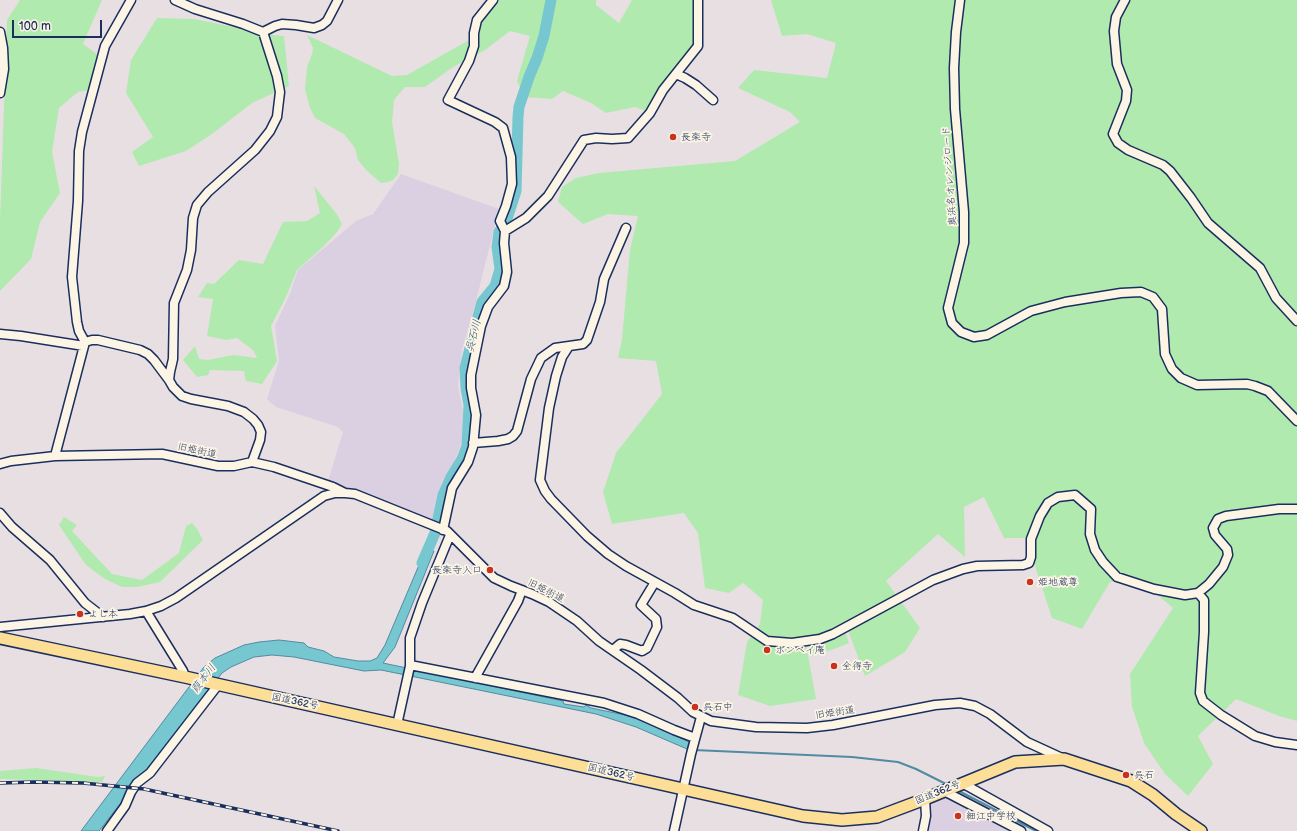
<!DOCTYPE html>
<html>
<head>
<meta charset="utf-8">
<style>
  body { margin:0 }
  #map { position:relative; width:1297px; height:831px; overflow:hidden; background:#e8dfe3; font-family:"Balsamiq Sans",sans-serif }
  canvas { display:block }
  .scale { position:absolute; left:12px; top:20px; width:90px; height:18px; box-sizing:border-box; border:2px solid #1b2f5e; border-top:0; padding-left:5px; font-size:12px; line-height:14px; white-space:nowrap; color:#1b2f5e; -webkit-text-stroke:3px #fcf5e5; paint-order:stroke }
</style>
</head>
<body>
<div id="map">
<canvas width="1297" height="831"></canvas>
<div class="scale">100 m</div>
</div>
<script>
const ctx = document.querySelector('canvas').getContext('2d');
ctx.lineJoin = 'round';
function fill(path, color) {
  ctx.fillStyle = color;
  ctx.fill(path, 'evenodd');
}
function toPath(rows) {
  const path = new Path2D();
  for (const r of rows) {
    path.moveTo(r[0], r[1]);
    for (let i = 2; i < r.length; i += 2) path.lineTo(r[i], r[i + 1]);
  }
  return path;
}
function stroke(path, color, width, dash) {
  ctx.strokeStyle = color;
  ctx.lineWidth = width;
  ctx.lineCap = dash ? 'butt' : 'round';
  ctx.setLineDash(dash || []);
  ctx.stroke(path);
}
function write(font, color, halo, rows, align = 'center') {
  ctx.font = font + ' "Balsamiq Sans","Klee One",sans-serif';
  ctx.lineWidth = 3.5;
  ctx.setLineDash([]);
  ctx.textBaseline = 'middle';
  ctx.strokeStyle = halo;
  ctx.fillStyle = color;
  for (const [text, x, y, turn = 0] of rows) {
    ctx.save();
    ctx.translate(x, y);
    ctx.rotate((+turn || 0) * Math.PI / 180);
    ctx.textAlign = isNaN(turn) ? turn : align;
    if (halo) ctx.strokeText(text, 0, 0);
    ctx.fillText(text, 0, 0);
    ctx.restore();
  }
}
fill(toPath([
  [401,174,499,209,475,305,462,349,458,386,463,411,464,436,454,462,443,480,437,496,432,521,328,481,343,432,338,427,276,407,267,399,279,361,275,326,289,296,298,270,356,221,373,214],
  [948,795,1017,831,925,831,930,802]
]), '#dad0e2');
fill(toPath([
  [20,0,102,0,83,44,97,54,90,90,78,92,59,108,52,152,60,193,40,222,31,259,0,291,0,221,7,20],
  [489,0,596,0,596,5,619,23,632,0,700,0,698,46,667,85,652,113,635,107,606,113,591,103,563,91,552,99,525,97,517,81,530,36,510,31,485,50,453,67,425,87,405,87,394,100,392,122,399,164,398,174,393,180,388,182,381,183,366,170,358,160,355,148,344,134,315,118,310,108,305,89,307,67,312,54,313,48,307,35,392,76,407,75,471,39],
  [771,0,1297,0,1297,721,1279,716,1236,699,1198,736,1213,764,1188,796,1165,774,1144,743,1132,707,1130,674,1173,608,1160,597,1134,579,1110,582,1082,629,1052,618,1026,538,1004,538,984,497,964,507,965,557,938,534,886,581,920,628,905,652,865,676,848,630,805,639,816,699,770,706,738,695,747,642,760,624,763,600,743,583,729,593,705,588,698,533,684,513,612,524,603,492,616,453,662,394,656,361,618,358,622,339,630,250,638,216,608,214,583,224,558,202,562,187,576,178,599,173,735,161,800,122,790,112,738,88,754,70,827,78,836,43,807,34,782,36],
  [157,18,194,19,273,35,284,36,289,86,252,103,212,134,186,151,139,166,132,152,153,137,126,93,131,60],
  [314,186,336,213,342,224,337,232,323,247,297,270,286,297,271,326,277,361,262,384,246,381,244,371,210,370,208,375,197,377,183,360,195,346,199,359,208,360,233,355,257,358,254,351,237,338,226,340,207,336,213,299,198,297,207,283,214,284,239,260,263,264,283,222,307,221,320,213],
  [64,517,77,525,72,531,112,574,142,580,179,553,186,526,192,523,197,529,203,540,160,582,137,587,122,587,105,579,86,565,59,525],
  [845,632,849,643,834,649,811,656,809,644],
  [36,768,98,777,105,776,102,782,0,779,0,771]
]), '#b0eaaf');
const water = toPath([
  [425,551,434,551,395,647,383,663,563,701,564,704,584,707,586,705,591,708,635,717,689,742,687,749,636,727,596,714,381,670,364,671,294,657,272,655,254,657,231,667,222,673,99,831,81,831,204,667,215,658,244,645,259,642,279,640,304,643,308,647,324,651,334,657,358,661,370,661,377,658,385,645,425,551]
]);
fill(water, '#77c7d0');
stroke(water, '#528aa2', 1);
stroke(toPath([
  [694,750,852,757,898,762,916,769,948,785],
  [957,790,1036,831]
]), '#528aa2', 2);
stroke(toPath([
  [422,563,435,533,443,495,451,477,462,459,467,446,469,405,466,388,465,368,476,324,482,302,495,286,500,269,497,247,499,232,506,222,516,191,518,117,519,107,529,77,537,58,544,36,551,0]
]), '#77c7d0', 11);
const minor = toPath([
  [175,0,195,9,243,24,263,32,275,26,282,24,296,25,314,28,322,25,327,21,338,0],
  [960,0,956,32,954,68,955,109,964,212,964,243,948,308,952,323,961,332,974,337,987,335,1031,311,1065,302,1121,293,1141,292,1153,297,1162,309,1165,354,1172,369,1181,378,1197,385,1247,384,1255,386,1268,391,1297,421],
  [1125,0,1116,17,1114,31,1117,64,1127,90,1126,101,1113,134,1118,143,1128,150,1163,165,1170,171,1191,198,1208,223,1260,268,1276,298,1297,321],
  [0,32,3,48,4,69,0,93],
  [676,74,685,78,696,85,713,100],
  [505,231,526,218,548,196,584,140,596,138,612,139,628,138,650,113,663,90,698,46,698,0],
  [0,334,21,336,84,346],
  [85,342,92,340,98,340,140,350,148,354,154,360,169,380,173,387,182,396,191,399,228,406,244,412,253,419,258,425,261,432,260,440,252,462],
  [569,346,583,344,587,340,600,302,604,279,626,228],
  [169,380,170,372,173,359,174,303,187,270,191,250,193,218,197,205,208,192,255,150,270,131,277,117,280,92,277,76,263,32],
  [473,443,498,441,508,439,513,436,517,431,531,379,541,358,555,348,569,346,562,357,556,376,549,408,540,480,545,491,551,499,587,536,608,554,626,566,675,593,694,605,733,618,767,641,792,643,820,639,833,634,933,580,963,569,977,566,1023,565,1029,563,1031,557,1031,539,1040,516,1048,503,1058,497,1075,495,1091,509,1090,534,1095,550,1103,562,1117,577,1154,589,1185,595,1198,593,1209,584,1223,567,1228,555,1227,549,1215,535,1213,528,1218,519,1226,516,1279,509,1297,509],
  [55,456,85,342,79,331,77,322,72,277,78,201,79,151,82,132,105,46,131,0],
  [0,464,11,461,55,456,162,454,218,466,234,466,252,462,274,467,333,487,345,493,355,494,447,531,494,578,511,586,532,594,549,602,577,621,599,641,641,670,678,698,693,712,711,721,756,727,807,728,833,725,935,705,960,703,975,706,990,714,1027,742,1064,759],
  [0,513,12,527,50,560,85,603,103,617],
  [443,530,452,488,468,462,473,447,476,415,471,388,471,375,481,326,488,307,504,286,507,272,504,243,505,231,500,221,506,206,512,184,511,157,503,128,495,122,448,100,469,61,474,46,474,33,477,20,493,0],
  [1198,593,1204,600,1204,632,1200,693,1203,701,1221,715,1255,736,1275,742,1297,745],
  [146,611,183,671,185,677],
  [0,627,130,614,146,611,161,606,176,598,324,496,335,493,344,493],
  [613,650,620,644,626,645,642,651,647,648,657,627,656,619,641,605,655,582],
  [410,665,604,703,638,714,674,730,695,738],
  [475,678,518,601,522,590],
  [397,725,410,666,410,638,422,603,450,535],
  [962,783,1048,831],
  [944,791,1021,831],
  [107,831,125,806,131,792,137,783,150,773,218,685],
  [674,831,691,754,701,717],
  [923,831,926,816,925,799]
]);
const highway = toPath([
  [0,638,185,677,803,816,842,820,877,817,925,799,1015,762,1064,759,1131,781,1153,795,1176,814,1201,831]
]);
stroke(minor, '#1b2f5e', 11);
stroke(highway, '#1b2f5e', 14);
stroke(minor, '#fcf5e5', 8);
stroke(highway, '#fdde96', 11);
const rail = toPath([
  [0,783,34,782,83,783,144,789,338,831]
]);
stroke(rail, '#1b2f5e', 3.5);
stroke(rail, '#fcf5e5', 2, [6]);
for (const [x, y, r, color] of [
  [673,137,4,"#c8321e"],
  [490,570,4,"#c8321e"],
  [1030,582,4,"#c8321e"],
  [80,614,4,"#c8321e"],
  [767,650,4,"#c8321e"],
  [834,666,4,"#c8321e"],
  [695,707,4,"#c8321e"],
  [1126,775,4,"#c8321e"],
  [958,816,4,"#c8321e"]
]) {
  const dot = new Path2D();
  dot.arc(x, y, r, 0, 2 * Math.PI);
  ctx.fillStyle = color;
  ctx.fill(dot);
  stroke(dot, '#fcf5e5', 1.5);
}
write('10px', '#1b2f5e', '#fcf5e5', [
  ["長楽寺",681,137],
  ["長楽寺入口",482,570,"right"],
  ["姫地蔵尊",1038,582],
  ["よし本",88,614],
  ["ボンベイ庵",775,650],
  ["全得寺",842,666],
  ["呉石中",703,707],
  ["呉石",1134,775],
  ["細江中学校",966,816]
], 'left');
write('10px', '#1b2f5e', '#fcf5e5', [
  ["奥浜名オレンジロード",950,176,-94],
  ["旧姫街道",197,451,12],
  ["旧姫街道",546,591,27],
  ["国道362号",295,702,12],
  ["旧姫街道",835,713,-9],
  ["国道362号",611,773,13],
  ["国道362号",938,793,-22]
]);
write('italic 11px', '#32557a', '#fcf5e5', [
  ["呉石川",474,336,-76],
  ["葭本川",204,679,-53]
]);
</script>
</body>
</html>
